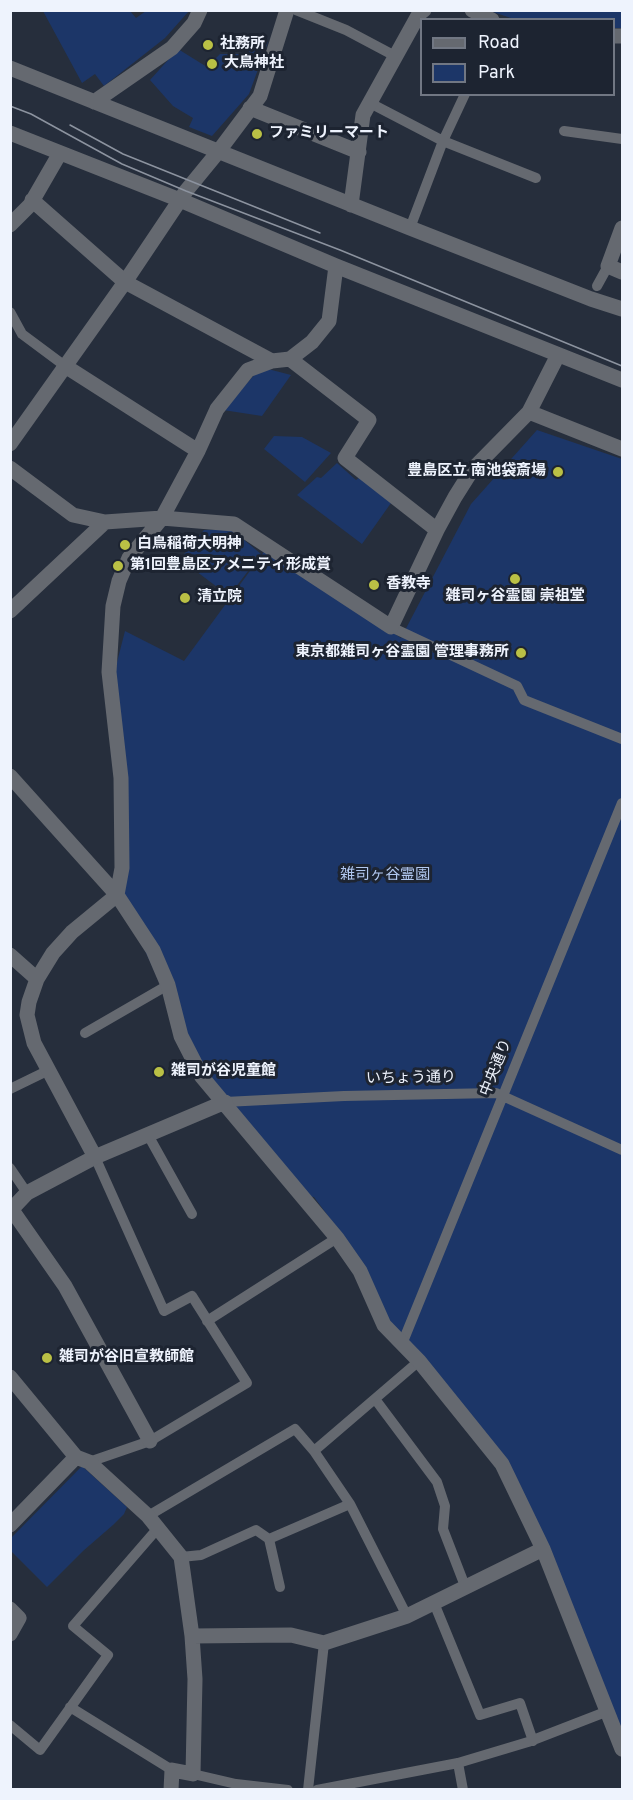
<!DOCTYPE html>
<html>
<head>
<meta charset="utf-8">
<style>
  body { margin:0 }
  #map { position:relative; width:633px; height:1800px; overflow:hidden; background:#262e3c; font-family:Overpass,sans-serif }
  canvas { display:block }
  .frame { position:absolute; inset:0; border:12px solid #eef3fd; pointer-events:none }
  .legend { position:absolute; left:420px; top:18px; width:195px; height:78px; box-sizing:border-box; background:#1d2431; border:2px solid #717783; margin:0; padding:8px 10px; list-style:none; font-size:18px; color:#eef3fd }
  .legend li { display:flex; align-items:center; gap:12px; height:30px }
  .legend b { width:30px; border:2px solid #717783 }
</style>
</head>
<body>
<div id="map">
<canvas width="633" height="1800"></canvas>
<div class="frame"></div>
<ul class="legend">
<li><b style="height:8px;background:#656970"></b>Road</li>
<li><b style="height:16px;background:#1c3668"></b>Park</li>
</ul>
</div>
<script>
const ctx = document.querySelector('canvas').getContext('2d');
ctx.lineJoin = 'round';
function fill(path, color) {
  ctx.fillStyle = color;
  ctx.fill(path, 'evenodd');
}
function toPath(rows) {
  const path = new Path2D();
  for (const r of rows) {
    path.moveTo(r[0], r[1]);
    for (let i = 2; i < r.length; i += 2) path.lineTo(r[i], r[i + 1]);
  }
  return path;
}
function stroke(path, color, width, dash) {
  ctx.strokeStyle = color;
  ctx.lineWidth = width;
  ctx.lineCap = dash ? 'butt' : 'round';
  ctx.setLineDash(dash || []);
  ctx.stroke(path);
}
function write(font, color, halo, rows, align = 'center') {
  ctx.font = font + ' Overpass,"Noto Sans JP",sans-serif';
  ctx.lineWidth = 6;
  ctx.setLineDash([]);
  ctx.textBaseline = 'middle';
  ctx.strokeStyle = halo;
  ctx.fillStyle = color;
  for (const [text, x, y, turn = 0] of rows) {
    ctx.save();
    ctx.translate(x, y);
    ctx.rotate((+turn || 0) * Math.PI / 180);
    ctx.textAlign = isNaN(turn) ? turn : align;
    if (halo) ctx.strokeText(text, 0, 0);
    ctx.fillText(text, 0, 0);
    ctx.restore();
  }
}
fill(toPath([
  [43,11,130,11,136,18,146,11,189,11,165,38,104,86,95,74,82,83],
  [490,11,622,11,622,28,614,28,614,20,514,19],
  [256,38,268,42,249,94,212,136,189,127,193,118,173,106,150,80,178,49,207,67,220,54,242,54],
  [268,369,291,375,262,416,223,410,256,373],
  [537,430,622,459,622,1745,502,1464,388,1321,334,1224,314,1197,307,1196,203,1077,119,894,115,670,125,631,184,661,266,549,401,638,471,504],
  [274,436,302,437,331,453,305,482,264,449],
  [337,463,356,480,360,477,391,503,362,544,297,495,317,477,321,478],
  [231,529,261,554,229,596,180,559,204,530],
  [82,1466,127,1507,124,1514,113,1525,83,1551,47,1587,11,1551,11,1538]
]), '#1c3668');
stroke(toPath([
  [296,10,346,30,395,56],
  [370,103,443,141,536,178],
  [564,131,622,139],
  [410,228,443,141,465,94],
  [597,286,608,266],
  [10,312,22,334,65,366],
  [391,627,517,686,524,700,622,739],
  [85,1033,168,985],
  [10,1089,47,1071],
  [225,1102,344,1096,496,1093,622,1150],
  [148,1135,192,1214],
  [10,1168,27,1193],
  [207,1321,337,1238],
  [402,1344,622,803],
  [375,1399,437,1482,445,1506,443,1529,465,1586],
  [314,1451,419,1361],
  [89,1462,150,1441,247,1383,192,1296,164,1311,95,1157],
  [148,1516,295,1429,314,1451,350,1504,407,1616],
  [269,1539,280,1587],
  [181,1557,201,1555,256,1530,269,1539,350,1504],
  [434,1603,480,1715,520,1703,533,1741],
  [70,1707,172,1770],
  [10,1725,40,1750,108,1655,73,1626,158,1528],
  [458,1763,463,1790],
  [193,1774,236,1784,288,1790],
  [308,1790,324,1643],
  [317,1790,458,1763,528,1742,608,1711]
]), '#656970', 10);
stroke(toPath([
  [472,10,492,20],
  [614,36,622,36],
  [10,68,410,228,591,299,622,309],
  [94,102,172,48,194,23,200,10],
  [250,108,359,152],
  [10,133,180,200,336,266,622,380],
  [32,200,125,282,272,361],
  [351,205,363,115,419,14,424,10],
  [10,225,30,205,60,153],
  [622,228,608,266,622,272],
  [290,359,369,420,345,458,437,530],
  [65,366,198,451],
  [529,412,622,449],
  [10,444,125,282,186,191,218,152,260,96,287,10],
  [10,468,73,515,105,522],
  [10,611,105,522,162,518,234,524,391,627,437,530,455,497,472,470,529,412,558,355],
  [10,776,117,895,153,950,168,985,181,1036,202,1077,337,1238,360,1271,384,1325,419,1361,502,1464,543,1549,622,1749],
  [10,955,37,979],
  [95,1157,34,1043,27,1015,29,1002,37,979,53,953,72,932,117,895,122,868,121,778,109,672,113,606,119,581,129,558,162,518,198,451,217,409,248,370,272,361,290,359,312,342,329,321,336,266],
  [12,1210,65,1286,150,1441],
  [10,1211,27,1193,95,1157,225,1102],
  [10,1377,76,1457,89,1462,148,1516,181,1557,192,1636,195,1679,193,1774,172,1770,171,1790],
  [10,1525,76,1457],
  [10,1609,19,1618,10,1634],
  [192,1636,291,1635,324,1643,407,1616,543,1549]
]), '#656970', 15);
stroke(toPath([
  [10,106,31,114,122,164,186,191,340,250,622,366],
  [70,125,123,154,320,233]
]), '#8c939f', 1.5);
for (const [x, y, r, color] of [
  [208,45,6,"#bac045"],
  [212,64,6,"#bac045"],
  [257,134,6,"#bac045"],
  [558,472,6,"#bac045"],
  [125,545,6,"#bac045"],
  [118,566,6,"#bac045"],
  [515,579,6,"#bac045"],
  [374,585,6,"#bac045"],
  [185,598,6,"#bac045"],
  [521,653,6,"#bac045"],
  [159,1072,6,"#bac045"],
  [47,1358,6,"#bac045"]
]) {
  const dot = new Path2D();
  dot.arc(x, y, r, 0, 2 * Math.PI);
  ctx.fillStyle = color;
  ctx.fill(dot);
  stroke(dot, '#1d2431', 2);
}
write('bold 15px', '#eef3fd', '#1d2431', [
  ["社務所",220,45],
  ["大鳥神社",224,64],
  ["ファミリーマート",269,134],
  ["豊島区立 南池袋斎場",546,472,"right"],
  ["白鳥稲荷大明神",137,545],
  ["第1回豊島区アメニティ形成賞",130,566],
  ["香教寺",386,585],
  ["雑司ヶ谷霊園 崇祖堂",515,597,"center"],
  ["清立院",197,598],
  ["東京都雑司ヶ谷霊園 管理事務所",509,653,"right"],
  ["雑司が谷児童館",171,1072],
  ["雑司が谷旧宣教師館",59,1358]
], 'left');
write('15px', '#b1c8f0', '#1d2431', [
  ["雑司ヶ谷霊園",385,876]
]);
write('15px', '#eef3fd', '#1d2431', [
  ["中央通り",497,1068,-68],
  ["いちょう通り",411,1079,-1]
]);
</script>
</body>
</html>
